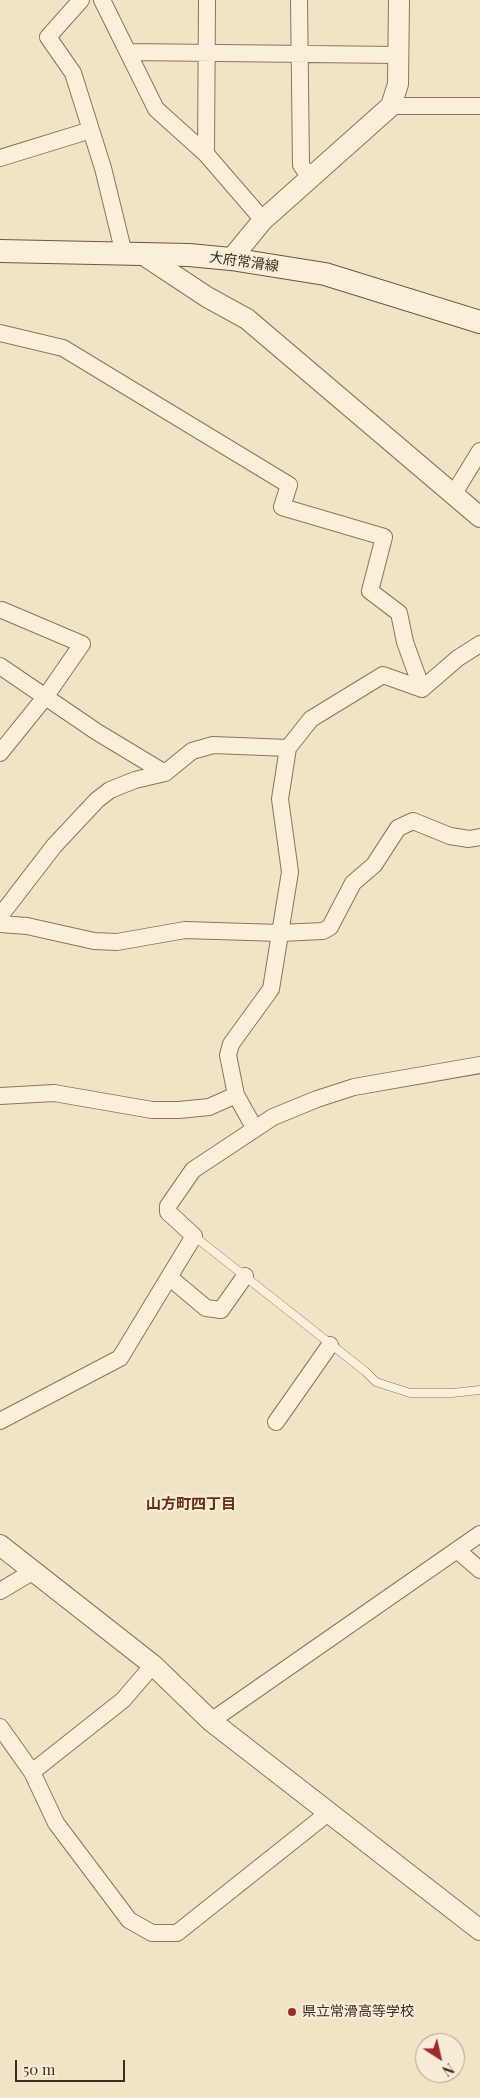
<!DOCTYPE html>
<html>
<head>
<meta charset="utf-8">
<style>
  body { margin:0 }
  #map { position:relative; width:480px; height:2098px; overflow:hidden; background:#f0e3c6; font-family:"Playfair Display",serif }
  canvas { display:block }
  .north { position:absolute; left:415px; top:2033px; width:50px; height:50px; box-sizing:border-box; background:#f7edd6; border:1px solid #aca08d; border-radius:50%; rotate:145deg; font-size:14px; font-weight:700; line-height:20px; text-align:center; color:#3c2c1f }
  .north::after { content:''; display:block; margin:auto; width:18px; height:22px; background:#9f282b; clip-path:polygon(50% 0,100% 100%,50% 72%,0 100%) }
  .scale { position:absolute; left:15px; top:2060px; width:110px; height:22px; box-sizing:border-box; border:2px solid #3c2c1f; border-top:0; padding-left:6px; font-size:15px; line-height:18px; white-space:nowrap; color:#3c2c1f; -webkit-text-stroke:4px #f7edd6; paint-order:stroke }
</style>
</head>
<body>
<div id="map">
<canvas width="480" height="2098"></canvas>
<div class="north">N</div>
<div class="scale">50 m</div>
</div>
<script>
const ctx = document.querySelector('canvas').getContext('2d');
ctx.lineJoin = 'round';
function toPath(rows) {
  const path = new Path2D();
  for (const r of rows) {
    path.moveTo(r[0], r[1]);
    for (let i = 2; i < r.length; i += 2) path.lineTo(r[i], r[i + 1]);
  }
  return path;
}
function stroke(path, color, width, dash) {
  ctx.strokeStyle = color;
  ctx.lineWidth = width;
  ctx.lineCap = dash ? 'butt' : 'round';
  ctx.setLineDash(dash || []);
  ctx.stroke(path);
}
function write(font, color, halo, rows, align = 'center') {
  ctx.font = font + ' "Playfair Display","Noto Sans JP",serif';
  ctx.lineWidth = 4.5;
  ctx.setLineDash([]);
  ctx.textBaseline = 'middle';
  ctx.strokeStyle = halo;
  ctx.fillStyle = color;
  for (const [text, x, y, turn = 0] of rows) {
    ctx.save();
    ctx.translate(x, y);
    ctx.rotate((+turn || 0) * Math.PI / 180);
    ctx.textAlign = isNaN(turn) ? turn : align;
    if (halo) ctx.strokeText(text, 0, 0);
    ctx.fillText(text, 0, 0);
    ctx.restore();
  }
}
const service = toPath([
  [194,1236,366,1372,376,1382,410,1393,452,1393,480,1390]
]);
const minor = toPath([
  [81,0,48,37,73,73,103,168,124,254],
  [102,0,156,109,206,154,263,220],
  [299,0,301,165,310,178],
  [128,52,398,55],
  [391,106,480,106],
  [206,154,207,0],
  [0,158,91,130],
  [0,333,63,348,289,485,282,507,384,537,370,591,399,613,405,642,422,689],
  [453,495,480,451],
  [0,666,97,732,165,773],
  [422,689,458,658,480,644],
  [0,753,46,696,82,644,2,610],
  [0,916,54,846,97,800,110,790,135,780,165,773,192,751,213,745,288,748],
  [0,924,27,926,94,941,117,942,185,930,280,933,323,931,330,927,353,883,374,865,398,828,413,821,450,836,469,839,480,837],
  [0,1096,54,1093,152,1110,179,1110,209,1107,236,1095],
  [255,1129,236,1095,228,1055,231,1044,271,989,290,872,280,799,288,748,311,719,383,675,422,689],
  [169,1277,206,1308,221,1310,245,1276],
  [0,1421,120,1358,194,1236,168,1212,168,1206,193,1170,273,1117,317,1099,354,1087,480,1065],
  [276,1422,330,1345],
  [457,1550,480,1570],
  [0,1591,32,1572],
  [211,1721,480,1534],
  [0,1727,32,1772,56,1823,129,1920,152,1933,177,1933,328,1813],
  [32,1772,123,1700,153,1665]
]);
const tertiary = toPath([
  [142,254,207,297,247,319,480,517],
  [231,259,263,220,391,106,398,84,399,0],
  [0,1545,153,1665,211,1721,480,1930]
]);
const secondary = toPath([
  [0,251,189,255,231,259,325,274,480,322]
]);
stroke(service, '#8d745a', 9);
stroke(minor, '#8d745a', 18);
stroke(tertiary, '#8d745a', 22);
stroke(secondary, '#6f553e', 24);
stroke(service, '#faf0da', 8);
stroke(minor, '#faf0da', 16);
stroke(tertiary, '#faf0da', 20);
stroke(secondary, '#faf0da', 22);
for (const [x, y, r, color] of [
  [292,2012,5,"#9f282b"]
]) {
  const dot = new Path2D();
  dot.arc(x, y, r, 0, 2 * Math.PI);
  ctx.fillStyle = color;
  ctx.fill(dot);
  stroke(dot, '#f7edd6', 2);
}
write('14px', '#3c2c1f', '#f7edd6', [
  ["大府常滑線",244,262,8]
]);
write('14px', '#3c2c1f', '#f7edd6', [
  ["県立常滑高等学校",302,2012]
], 'left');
write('bold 15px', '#6b2b1c', '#f7edd6', [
  ["山方町四丁目",191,1504]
]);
</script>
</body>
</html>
